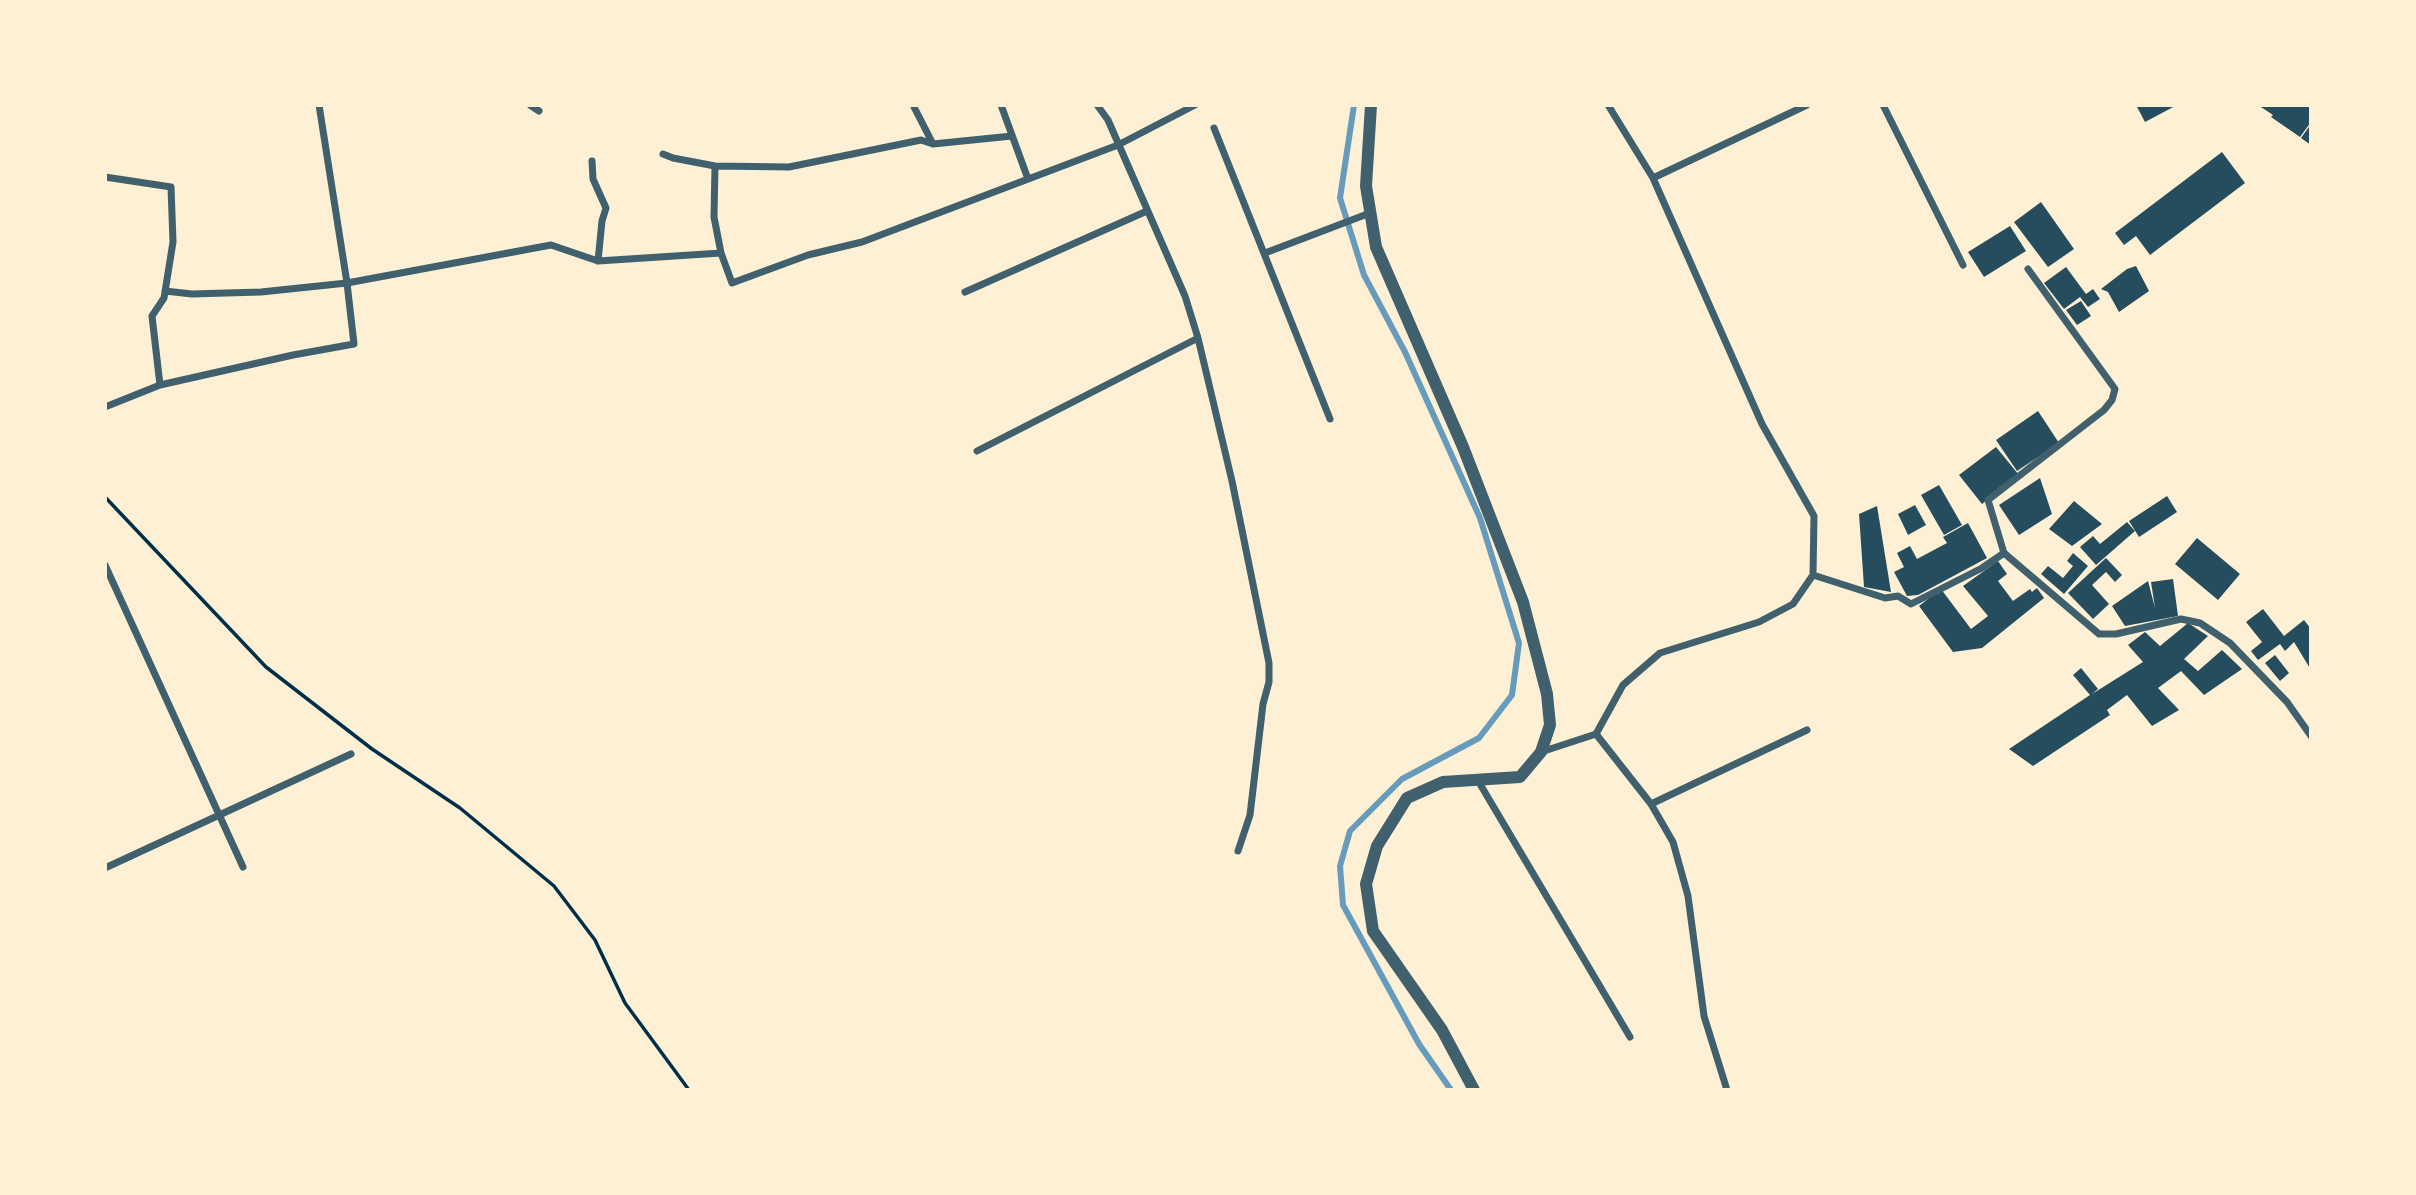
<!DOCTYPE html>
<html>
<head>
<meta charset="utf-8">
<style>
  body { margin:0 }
  #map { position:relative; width:2416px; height:1195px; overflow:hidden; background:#fdf0d5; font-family:"Work Sans",sans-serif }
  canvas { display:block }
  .frame { position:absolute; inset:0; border:107px solid #fdf0d5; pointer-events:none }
</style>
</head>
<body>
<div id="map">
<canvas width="2416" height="1195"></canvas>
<div class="frame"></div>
</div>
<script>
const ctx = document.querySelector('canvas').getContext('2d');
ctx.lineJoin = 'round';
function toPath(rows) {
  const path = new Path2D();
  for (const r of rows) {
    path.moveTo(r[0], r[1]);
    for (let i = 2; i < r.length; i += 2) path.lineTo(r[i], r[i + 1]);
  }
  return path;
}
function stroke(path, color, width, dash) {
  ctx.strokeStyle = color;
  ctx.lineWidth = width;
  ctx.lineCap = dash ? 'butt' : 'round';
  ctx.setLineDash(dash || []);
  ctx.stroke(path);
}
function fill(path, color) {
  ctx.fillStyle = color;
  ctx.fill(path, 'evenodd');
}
stroke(toPath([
  [1354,105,1340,198,1364,275,1405,352,1480,518,1519,643,1512,695,1479,738,1402,779,1350,831,1340,866,1343,905,1419,1044,1451,1090]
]), '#669bbc', 6);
fill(toPath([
  [2136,105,2177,105,2145,122],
  [2258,105,2311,105,2311,122,2300,137,2271,117,2273,115],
  [2311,124,2311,145,2301,138],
  [2222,152,2245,183,2150,255,2136,236,2124,245,2115,233],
  [2041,202,2074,249,2048,267,2014,222],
  [2010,226,2026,251,1984,277,1968,252],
  [2136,266,2149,291,2119,312,2108,292,2101,289,2127,269],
  [2066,267,2086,294,2093,289,2100,299,2088,307,2080,297,2064,309,2044,283],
  [2081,301,2091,316,2077,325,2066,310],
  [2038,411,2059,443,2017,471,1996,440],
  [1996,447,2019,475,1982,504,1959,475],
  [2040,478,2052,514,2019,535,1999,505],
  [1939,485,1962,525,1944,535,1921,495],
  [2167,496,2177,512,2139,537,2129,521],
  [2074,501,2102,524,2072,546,2049,529],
  [1915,505,1926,525,1908,535,1898,514],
  [1877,506,1891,592,1864,587,1859,514],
  [2127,522,2135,531,2096,565,2080,547,2093,536,2100,544],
  [1968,523,1987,558,1918,595,1907,596,1894,572,1904,567,1897,553,1910,546,1917,559,1947,543,1943,537],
  [2197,538,2240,574,2218,600,2175,564],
  [2073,553,2088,566,2064,594,2041,574,2048,566,2063,578,2073,566,2067,561],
  [2106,558,2122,575,2115,582,2106,572,2092,585,2109,604,2093,619,2068,593],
  [1998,561,2007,574,1998,581,2013,601,2030,589,2032,592,2037,588,2044,598,1982,648,1953,652,1919,606,1941,589,1971,629,1988,616,1963,586],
  [2173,579,2178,616,2125,626,2112,606,2148,581,2155,608,2151,582],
  [2263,609,2284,636,2304,620,2311,629,2311,670,2294,642,2285,651,2280,644,2258,660,2251,651,2262,642,2246,622],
  [2188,623,2208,636,2184,659,2198,671,2222,650,2242,669,2204,695,2181,671,2158,688,2179,710,2152,726,2127,695,2107,710,2110,715,2033,766,2009,749,2090,695,2073,675,2081,668,2098,689,2092,694,2143,662,2128,645,2145,632,2160,646],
  [2275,655,2289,673,2280,681,2265,663]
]), '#264d5e');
stroke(toPath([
  [105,497,266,667,372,749,460,808,554,886,595,940,625,1003,689,1090]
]), '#003049', 3.5);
stroke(toPath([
  [530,105,539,111],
  [913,105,933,144],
  [1001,105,1028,179],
  [1097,105,1108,120,1185,296,1198,338,1232,481,1269,663,1269,682,1263,704,1250,815,1238,851],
  [1883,105,1963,265],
  [1214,128,1330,419],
  [663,154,673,158,715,166,789,167,921,140,933,144,1012,136],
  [592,161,593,179,606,208,602,221,598,261],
  [715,166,714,217,721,253,732,283,808,255,862,242,1118,145,1195,105],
  [105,177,171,187,173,242,164,298,152,316,160,385],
  [1653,178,1807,105],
  [1265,253,1370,213],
  [165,291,192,294,261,292,347,283,551,245,598,261,721,253],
  [965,292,1147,211],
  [105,407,160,385,293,355,354,344,347,283,319,105],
  [977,451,1198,338],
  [2004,553,1988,500,2104,410,2112,400,2115,389,2028,269],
  [105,565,243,867],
  [1813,575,1885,598,1898,596,1911,604,1982,568,2004,553,2099,634,2116,634,2181,619,2200,623,2230,643,2287,702,2311,736],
  [1596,734,1651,804,1673,842,1688,896,1704,1016,1727,1090],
  [1541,752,1596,734,1623,685,1660,653,1759,622,1793,604,1813,575,1814,516,1762,424,1653,178,1608,105],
  [1477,779,1630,1037],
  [1651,804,1807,730],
  [105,868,351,754]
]), '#3f606c', 7);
stroke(toPath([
  [1371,105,1366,186,1376,247,1463,447,1523,602,1547,694,1550,725,1541,752,1520,777,1443,782,1407,798,1377,846,1366,884,1373,931,1442,1030,1474,1090]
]), '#3f606c', 12);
</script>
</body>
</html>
